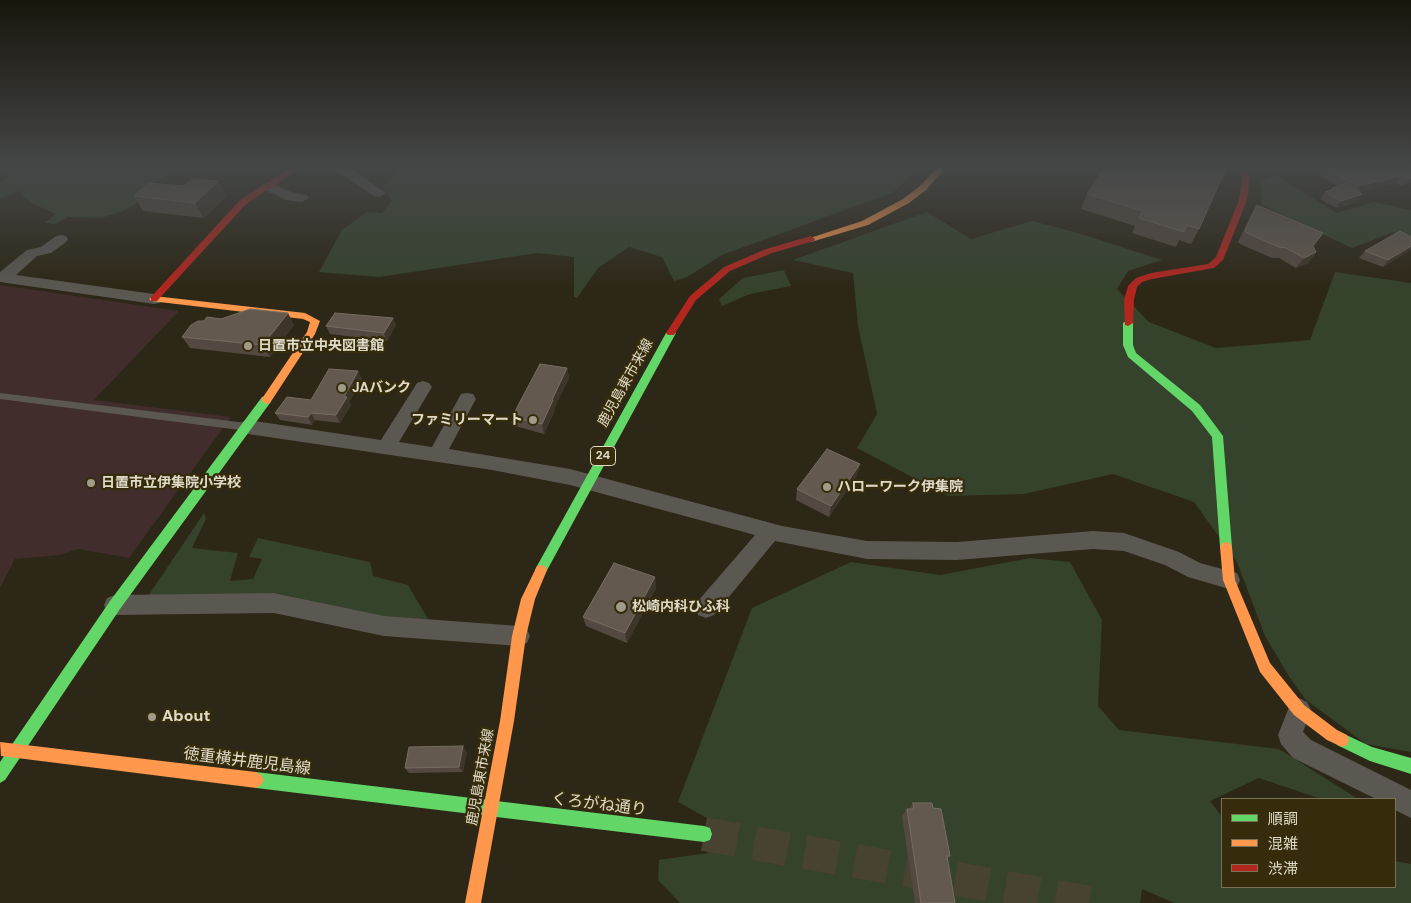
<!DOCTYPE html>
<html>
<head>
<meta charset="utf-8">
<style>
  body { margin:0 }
  #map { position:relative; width:1411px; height:903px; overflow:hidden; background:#2c2716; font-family:"DM Sans","Noto Sans JP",sans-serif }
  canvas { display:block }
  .legend { position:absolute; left:1221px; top:798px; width:175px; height:90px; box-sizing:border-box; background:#362c0c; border:1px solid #7a7257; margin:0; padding:6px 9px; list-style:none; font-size:15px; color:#e0dac8 }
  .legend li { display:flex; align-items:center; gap:10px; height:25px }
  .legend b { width:25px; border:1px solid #7a7257 }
</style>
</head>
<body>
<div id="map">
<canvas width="1411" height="903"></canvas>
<ul class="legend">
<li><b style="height:6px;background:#63d668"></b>順調</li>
<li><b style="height:6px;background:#ff974d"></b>混雑</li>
<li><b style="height:6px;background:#b3261e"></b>渋滞</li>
</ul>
</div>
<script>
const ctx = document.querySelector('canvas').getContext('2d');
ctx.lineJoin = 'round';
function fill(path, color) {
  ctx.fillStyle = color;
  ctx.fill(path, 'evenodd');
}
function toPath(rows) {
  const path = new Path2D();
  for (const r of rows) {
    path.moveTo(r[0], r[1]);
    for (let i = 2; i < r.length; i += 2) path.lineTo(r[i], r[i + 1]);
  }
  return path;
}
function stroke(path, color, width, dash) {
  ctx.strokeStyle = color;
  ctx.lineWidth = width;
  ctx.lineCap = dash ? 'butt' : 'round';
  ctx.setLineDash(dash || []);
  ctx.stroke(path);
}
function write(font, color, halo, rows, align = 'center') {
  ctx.font = font + ' "DM Sans","Noto Sans JP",sans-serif';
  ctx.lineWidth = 4.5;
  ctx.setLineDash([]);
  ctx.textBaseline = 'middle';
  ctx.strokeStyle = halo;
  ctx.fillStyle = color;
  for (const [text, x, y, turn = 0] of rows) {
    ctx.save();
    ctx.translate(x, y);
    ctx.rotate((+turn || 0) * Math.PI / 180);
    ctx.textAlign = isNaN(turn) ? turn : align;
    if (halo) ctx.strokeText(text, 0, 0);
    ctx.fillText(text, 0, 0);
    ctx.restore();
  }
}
fill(toPath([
  [0,285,179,311,94,400,231,417,129,558,78,549,60,555,15,559,0,588]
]), '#402d2c');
fill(toPath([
  [1,166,89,166,105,172,134,166,231,166,227,169,207,172,185,168,163,176,143,191,138,203,123,211,101,218,68,217,55,224,44,223,56,214,31,203,19,191,0,198,0,182,12,176],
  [394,166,919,166,894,192,722,255,687,277,674,281,662,257,629,247,598,268,577,298,574,297,574,257,537,253,379,277,319,272,342,230,367,212,382,213,392,201,382,187,397,173],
  [1275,175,1337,213,1374,202,1411,210,1411,243,1394,232,1352,248,1262,205,1260,181],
  [927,212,971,239,1032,221,1078,233,1162,260,1128,271,1117,289,1149,322,1216,348,1310,340,1335,272,1411,283,1411,752,1366,744,1306,700,1290,678,1265,636,1237,562,1194,502,1113,474,1024,494,948,496,857,448,877,414,858,326,853,273,793,260],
  [784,270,791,286,750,294,722,306,719,299,743,278],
  [204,513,206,519,192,548,238,553,230,581,253,579,262,559,249,557,258,538,370,562,373,576,408,585,428,619,388,618,276,593,146,599],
  [1030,558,1070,562,1102,620,1098,706,1119,730,1279,749,1358,799,1321,799,1259,778,1210,801,1222,817,1222,887,1395,887,1395,861,1411,864,1411,903,1174,903,1142,889,1140,903,680,903,658,880,659,860,708,853,712,821,678,802,752,608,851,562,940,575]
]), '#35422c');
stroke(toPath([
  [704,834,1091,903]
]), '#474231', 34, [34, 17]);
fill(toPath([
  [0,393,247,423,252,427,247,431,0,399,0,393]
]), '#5b5751');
fill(toPath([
  [328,166,345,166,350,168,386,193,379,197,374,196,328,166],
  [268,182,294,193,307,195,309,198,302,202,286,200,263,189,261,186,268,182],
  [61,235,66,236,68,239,66,242,51,253,37,256,16,275,154,294,160,295,162,299,160,303,154,304,0,282,0,272,27,250,41,247,56,236,61,235],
  [423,381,429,383,432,387,399,442,432,447,461,394,467,393,473,394,476,399,449,449,570,469,782,526,867,541,957,542,1093,531,1124,533,1179,552,1200,563,1237,573,1240,580,1237,587,1229,589,1188,577,1165,565,1124,551,1093,549,957,560,867,559,775,541,714,615,706,618,698,615,695,608,698,601,755,535,570,485,492,470,248,434,242,432,239,427,242,422,248,420,381,440,417,383,423,381],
  [274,593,384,616,519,626,527,629,530,636,527,643,519,646,384,636,274,613,115,615,107,612,104,605,107,598,115,595,274,593],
  [1299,698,1307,702,1311,710,1303,732,1311,740,1411,790,1411,818,1395,810,1395,799,1376,799,1293,758,1281,744,1278,735,1291,702,1299,698]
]), '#5b5751');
fill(toPath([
  [1128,320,1133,323,1133,345,1136,353,1200,405,1223,436,1232,547,1230,551,1226,552,1222,551,1220,547,1212,437,1192,411,1128,357,1123,345,1123,323,1128,320],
  [671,330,676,333,545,574,541,575,537,574,535,570,537,566,666,333,671,330],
  [266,396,271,400,270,403,120,609,5,780,0,783,0,762,110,601,262,397,266,396],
  [1342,733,1372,747,1411,758,1411,774,1370,761,1337,745,1335,740,1337,735,1342,733],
  [256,772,704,826,710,828,712,834,710,840,704,842,256,788,251,785,248,780,251,775,256,772]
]), '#63d668');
fill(toPath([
  [939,166,947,166,926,190,909,203,868,225,811,242,807,239,862,221,903,199,920,186,939,166],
  [154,296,305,313,320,321,315,334,270,403,266,404,261,400,307,332,310,322,303,319,151,301,149,299,154,296],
  [1226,542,1230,543,1232,547,1235,580,1270,663,1304,705,1337,730,1347,735,1349,740,1347,745,1342,747,1327,740,1294,715,1260,672,1223,580,1220,547,1222,543,1226,542],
  [541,565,545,566,547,570,535,599,526,636,514,721,481,903,465,903,500,721,512,636,521,599,537,566,541,565],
  [0,742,256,772,261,775,264,780,261,785,256,788,1,756,0,742]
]), '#ff974d');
fill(toPath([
  [294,166,304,166,246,204,157,301,151,301,151,297,240,200,294,166],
  [1238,166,1246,166,1250,179,1247,200,1223,260,1214,268,1152,279,1142,282,1137,287,1134,300,1133,323,1128,326,1125,325,1124,300,1128,286,1136,278,1151,273,1208,264,1216,257,1239,200,1242,179,1238,166],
  [811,236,815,239,814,241,772,253,730,271,696,300,674,335,668,335,666,333,690,296,724,267,766,249,811,236]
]), '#b3261e');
fill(toPath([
  [252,166,281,166,274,172,254,170],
  [1410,166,1411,182,1403,186,1396,183,1359,192,1362,194,1356,202,1336,208,1320,199,1325,192,1331,190,1332,188,1338,186,1319,175,1323,168],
  [218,181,226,196,204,218,143,211,134,196,184,186],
  [1087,194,1199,229,1191,244,1179,240,1176,247,1132,233,1135,226,1081,209],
  [1257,205,1313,246,1316,252,1308,263,1296,268,1279,258,1272,258,1240,244,1238,242,1251,215],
  [1411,237,1411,249,1383,267,1359,258,1365,251],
  [393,318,396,325,387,341,330,334,326,326],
  [221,319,294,325,270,357,190,348,182,337,204,321],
  [567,368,569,378,555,407,555,410,544,434,515,426,512,417],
  [362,379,349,402,351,405,340,423,315,420,312,425,280,420,275,413,311,400],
  [857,475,829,517,796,500,797,489],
  [655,577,656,588,627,643,586,626,583,617],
  [467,752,463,772,409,773,405,768],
  [913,803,933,808,950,856,947,859,955,903,915,903,902,816,907,809,909,809]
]), '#544940');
fill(toPath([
  [271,166,281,166,274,172],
  [1401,176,1396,183,1353,193,1358,186],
  [1411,178,1411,182,1403,186,1409,179],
  [218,181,226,196,204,218,195,203],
  [1362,194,1356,202,1336,208,1341,201],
  [1411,246,1411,249,1383,267,1388,260],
  [1316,252,1308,263,1296,268,1304,258],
  [288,313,294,325,270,357,263,345],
  [393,318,396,325,387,341,384,333],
  [567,368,569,378,555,407,555,410,544,434,542,424,552,400],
  [358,371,362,379,349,402,351,405,340,423,336,415,344,397],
  [311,413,315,420,312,425,308,417],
  [860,464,857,475,829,517,831,506],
  [655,577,656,588,627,643,625,633],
  [463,746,467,752,463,772,459,767]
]), '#3d3529');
const building = toPath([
  [1105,166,1227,166,1199,229,1187,225,1184,232,1139,218,1143,211,1087,194,1105,166],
  [1333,166,1411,166,1411,178,1409,179,1401,176,1358,186,1323,168,1333,166],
  [192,179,218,181,195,203,134,196,149,183,184,186,192,179],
  [1348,183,1362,194,1341,201,1325,192,1334,189,1332,188,1348,183],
  [1257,205,1323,233,1313,246,1316,252,1304,258,1286,248,1279,247,1247,233,1245,231,1257,205],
  [1400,231,1411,237,1411,246,1388,260,1365,251,1400,231],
  [250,309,288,313,263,345,182,337,191,325,198,321,204,321,207,317,221,319,250,309],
  [335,313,393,318,384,333,326,326,335,313],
  [540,364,567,368,552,400,553,400,542,424,512,417,540,364],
  [329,369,358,371,344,397,347,397,336,415,311,413,308,417,275,413,287,397,311,400,329,369],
  [827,449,860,464,831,506,797,489,827,449],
  [614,563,655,577,625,633,583,617,614,563],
  [463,746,459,767,405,768,409,747,463,746],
  [913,803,932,803,933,808,941,809,950,856,947,856,955,903,921,903,907,809,914,809,913,803]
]);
fill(building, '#63594f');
stroke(building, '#766d62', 1);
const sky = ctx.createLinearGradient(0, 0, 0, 293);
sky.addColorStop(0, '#18150c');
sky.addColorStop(0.57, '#454747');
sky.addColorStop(1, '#45474700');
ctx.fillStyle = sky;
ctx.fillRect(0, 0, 1411, 293);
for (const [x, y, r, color] of [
  [248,346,5,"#a19b8a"],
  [342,388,5,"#a19b8a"],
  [533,420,5,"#a19b8a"],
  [91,483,5,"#a19b8a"],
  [827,487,5,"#a19b8a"],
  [621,607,6,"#a19b8a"],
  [152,717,5,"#a19b8a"]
]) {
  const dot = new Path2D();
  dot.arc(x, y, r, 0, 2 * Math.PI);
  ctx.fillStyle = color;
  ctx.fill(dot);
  stroke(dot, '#362c0c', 2);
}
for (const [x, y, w] of [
  [603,456,25]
]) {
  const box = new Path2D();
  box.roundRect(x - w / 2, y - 9.5, w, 19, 4);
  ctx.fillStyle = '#362c0c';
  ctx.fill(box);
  stroke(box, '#e0dac8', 1);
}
write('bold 12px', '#e0dac8', null, [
  ["24",603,456]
]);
write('bold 14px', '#e0dac8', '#362c0c', [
  ["日置市立中央図書館",258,346],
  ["JAバンク",352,388],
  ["ファミリーマート",523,420,"right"],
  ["日置市立伊集院小学校",101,483],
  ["ハローワーク伊集院",837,487],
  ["松崎内科ひふ科",632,607]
], 'left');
write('14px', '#e0dac8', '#362c0c', [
  ["鹿児島東市来線",626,383,-61],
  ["鹿児島東市来線",481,777,-80]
]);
write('bold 16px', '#e0dac8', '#362c0c', [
  ["About",162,717]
], 'left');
write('16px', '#e0dac8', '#362c0c', [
  ["徳重横井鹿児島線",247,762,7],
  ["くろがね通り",599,805,7]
]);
</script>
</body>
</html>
